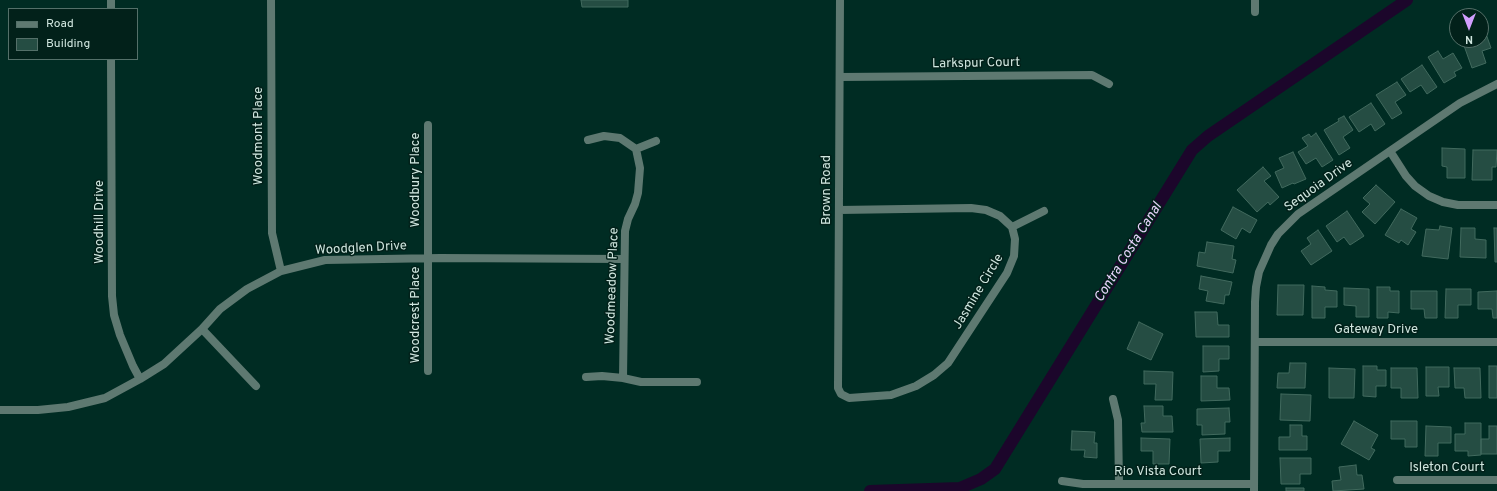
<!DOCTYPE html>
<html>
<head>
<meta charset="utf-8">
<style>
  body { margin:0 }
  #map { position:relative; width:1497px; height:491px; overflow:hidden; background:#002c23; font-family:Overpass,sans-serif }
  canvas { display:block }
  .legend { position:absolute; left:8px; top:8px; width:130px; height:52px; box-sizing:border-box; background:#02211a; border:1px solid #547069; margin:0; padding:5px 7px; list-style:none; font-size:12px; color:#d0e6df }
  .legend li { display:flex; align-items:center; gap:8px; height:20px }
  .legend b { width:20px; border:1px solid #547069 }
  .north { position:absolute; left:1449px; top:8px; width:40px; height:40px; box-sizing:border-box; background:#02211a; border:1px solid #547069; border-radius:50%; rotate:180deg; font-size:11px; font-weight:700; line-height:16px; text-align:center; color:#d0e6df }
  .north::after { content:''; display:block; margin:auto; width:14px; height:18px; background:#d19dfe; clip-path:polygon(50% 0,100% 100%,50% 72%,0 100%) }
</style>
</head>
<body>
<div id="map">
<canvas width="1497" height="491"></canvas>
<ul class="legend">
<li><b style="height:5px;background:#5e7971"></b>Road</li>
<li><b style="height:11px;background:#254d43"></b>Building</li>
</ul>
<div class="north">N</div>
</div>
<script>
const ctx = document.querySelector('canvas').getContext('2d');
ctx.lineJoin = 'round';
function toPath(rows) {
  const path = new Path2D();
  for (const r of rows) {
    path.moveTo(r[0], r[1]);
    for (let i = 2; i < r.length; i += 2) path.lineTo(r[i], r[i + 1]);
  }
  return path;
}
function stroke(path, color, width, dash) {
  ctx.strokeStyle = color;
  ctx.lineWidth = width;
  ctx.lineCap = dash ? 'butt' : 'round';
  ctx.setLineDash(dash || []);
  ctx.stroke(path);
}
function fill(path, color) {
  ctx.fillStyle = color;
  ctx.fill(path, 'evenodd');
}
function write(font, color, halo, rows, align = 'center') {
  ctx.font = font + ' Overpass,sans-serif';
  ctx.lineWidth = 3;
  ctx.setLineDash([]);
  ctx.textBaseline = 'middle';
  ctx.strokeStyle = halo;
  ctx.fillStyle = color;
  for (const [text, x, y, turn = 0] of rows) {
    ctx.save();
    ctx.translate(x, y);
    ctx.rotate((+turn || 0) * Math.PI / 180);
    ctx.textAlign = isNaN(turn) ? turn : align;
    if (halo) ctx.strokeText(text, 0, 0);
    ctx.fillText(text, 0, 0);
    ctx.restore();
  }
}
stroke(toPath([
  [870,491,960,488,981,479,995,469,1192,150,1208,136,1407,0]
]), '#1c062b', 12);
const building = toPath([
  [581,0,628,0,628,7,582,7,581,0],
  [1485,31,1491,48,1482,51,1486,63,1472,68,1462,40,1481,40,1481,33,1485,31],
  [1438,51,1443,59,1453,53,1462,68,1454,72,1456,76,1444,83,1428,57,1438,51],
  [1422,65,1437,87,1427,94,1421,85,1410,92,1401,79,1422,65],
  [1397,82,1406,95,1395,102,1402,113,1392,119,1376,95,1397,82],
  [1371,103,1385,124,1375,131,1371,124,1359,132,1349,117,1371,103],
  [1344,116,1353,130,1343,137,1350,148,1339,155,1324,130,1339,121,1338,119,1344,116],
  [1316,133,1333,160,1322,167,1316,158,1306,164,1298,152,1308,146,1302,138,1309,134,1311,137,1316,133],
  [1442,148,1465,149,1465,178,1447,178,1447,167,1442,166,1442,148],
  [1473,150,1497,150,1496,167,1492,167,1492,180,1472,180,1473,150],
  [1293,152,1306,179,1294,184,1293,183,1282,188,1275,172,1284,168,1279,158,1293,152],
  [1263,167,1271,176,1264,181,1279,197,1270,205,1268,202,1257,212,1237,190,1263,167],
  [1376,185,1395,202,1375,224,1362,212,1370,204,1363,198,1376,185],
  [1233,207,1257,220,1250,233,1242,228,1236,239,1221,230,1233,207],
  [1401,209,1417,218,1411,229,1416,232,1408,245,1401,240,1399,243,1385,235,1401,209],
  [1347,211,1364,236,1350,245,1344,237,1337,242,1326,226,1347,211],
  [1440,226,1452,228,1448,259,1422,256,1426,229,1439,230,1440,226],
  [1461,228,1475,228,1475,239,1486,240,1486,258,1460,257,1461,228],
  [1494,228,1497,228,1497,262,1495,262,1494,228],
  [1318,230,1332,251,1311,265,1301,251,1311,244,1307,238,1318,230],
  [1207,242,1234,246,1232,259,1236,260,1233,273,1197,266,1199,252,1205,253,1207,242],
  [1201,276,1232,282,1229,295,1225,295,1224,304,1206,301,1208,291,1199,289,1201,276],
  [1278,285,1304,285,1303,315,1277,315,1278,285],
  [1312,286,1325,287,1325,290,1337,291,1337,307,1325,307,1325,318,1312,318,1312,286],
  [1377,287,1390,287,1390,291,1399,291,1399,313,1388,312,1388,318,1377,318,1377,287],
  [1344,288,1369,289,1369,317,1356,317,1356,306,1344,305,1344,288],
  [1446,289,1471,289,1471,305,1458,305,1458,318,1445,318,1446,289],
  [1411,291,1437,291,1437,318,1425,318,1424,309,1411,309,1411,291],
  [1497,291,1497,318,1493,318,1492,309,1478,309,1478,292,1497,291],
  [1195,312,1217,312,1218,325,1229,325,1229,337,1196,337,1195,312],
  [1139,322,1163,334,1151,360,1127,349,1139,322],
  [1203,346,1229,346,1229,359,1219,359,1219,371,1203,372,1203,346],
  [1290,363,1306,363,1305,388,1277,388,1278,373,1289,373,1290,363],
  [1363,366,1377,366,1377,370,1386,370,1386,386,1376,386,1376,397,1363,396,1363,366],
  [1489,366,1497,366,1497,398,1489,398,1489,366],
  [1426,367,1449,367,1449,387,1438,387,1439,396,1426,396,1426,367],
  [1329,368,1355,369,1354,398,1329,398,1329,368],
  [1391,368,1417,368,1418,398,1401,398,1401,388,1391,388,1391,368],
  [1454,368,1480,368,1481,398,1465,398,1464,388,1455,388,1454,368],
  [1144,371,1173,372,1172,400,1155,400,1156,384,1144,384,1144,371],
  [1201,376,1217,376,1217,388,1229,388,1230,400,1201,401,1201,376],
  [1281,394,1311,395,1310,421,1280,420,1281,394],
  [1144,406,1163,406,1163,416,1172,416,1173,432,1142,432,1141,423,1145,423,1144,406],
  [1229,408,1230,422,1225,422,1225,434,1202,435,1202,425,1197,425,1197,409,1229,408],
  [1354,421,1378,435,1371,448,1375,450,1369,460,1341,444,1354,421],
  [1391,421,1417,421,1417,447,1405,447,1405,439,1391,439,1391,421],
  [1465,423,1481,423,1481,455,1468,456,1468,451,1455,451,1455,434,1465,434,1465,423],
  [1290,425,1302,425,1302,436,1307,436,1307,450,1279,450,1279,437,1290,437,1290,425],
  [1426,426,1451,427,1451,443,1438,443,1438,456,1425,456,1426,426],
  [1489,426,1497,426,1497,454,1481,454,1481,439,1489,439,1489,426],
  [1072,431,1095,432,1094,443,1097,443,1097,458,1084,457,1085,450,1071,450,1072,431],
  [1141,438,1170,439,1169,464,1153,464,1153,451,1141,451,1141,438],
  [1230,438,1230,451,1218,451,1218,462,1201,463,1200,439,1230,438],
  [1280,458,1311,458,1311,474,1300,474,1300,484,1281,484,1280,458],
  [1356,465,1357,475,1362,475,1364,489,1333,491,1332,481,1341,480,1339,467,1356,465],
  [1286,488,1304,488,1304,491,1286,491,1286,488]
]);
fill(building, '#254d43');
stroke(building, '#416a5e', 1);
stroke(toPath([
  [111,0,111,9],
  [271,0,272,233,281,271],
  [1255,0,1255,12],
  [111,59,112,296,114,315,120,335,133,366,140,379],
  [840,77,1092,75,1109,84],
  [588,140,604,136,620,138,636,149,640,168,638,193,635,204,628,219,625,231,623,378],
  [636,149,656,141],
  [1390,151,1406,176,1415,186,1429,196,1443,202,1458,205,1497,205],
  [839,210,971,208,986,210,1000,216,1012,227,1015,239,1014,256,1007,273,948,363,934,375,916,386,891,395,849,398,841,394,838,388,840,0],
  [1012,227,1044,211],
  [202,329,256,386],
  [1255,342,1497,342],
  [428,371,428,125],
  [586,377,602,376,623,378,641,382,697,382],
  [1113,399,1118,420,1119,484],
  [0,410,38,410,68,407,105,398,140,379,164,364,202,329,220,309,247,289,281,271,325,260,440,258,624,259],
  [1397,480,1497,480],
  [1062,481,1083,484,1254,484],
  [1254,491,1255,302,1256,287,1259,272,1271,245,1278,234,1298,214,1460,103,1497,84]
]), '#5e7971', 8);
write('13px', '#d0e6df', '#02211a', [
  ["Larkspur Court",976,64,-1],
  ["Woodmont Place",259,136,-90],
  ["Woodbury Place",416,180,-90],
  ["Sequoia Drive",1319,186,-36],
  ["Brown Road",827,190,-90],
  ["Woodhill Drive",100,222,-90],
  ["Woodglen Drive",361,249,-3],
  ["Woodmeadow Place",613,286,-88],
  ["Jasmine Circle",979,292,-59],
  ["Woodcrest Place",416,315,-90],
  ["Gateway Drive",1376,330],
  ["Isleton Court",1447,468],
  ["Rio Vista Court",1158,472]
]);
write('italic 14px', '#e9d3fd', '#02211a', [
  ["Contra Costa Canal",1129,253,-58]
]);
</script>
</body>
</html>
